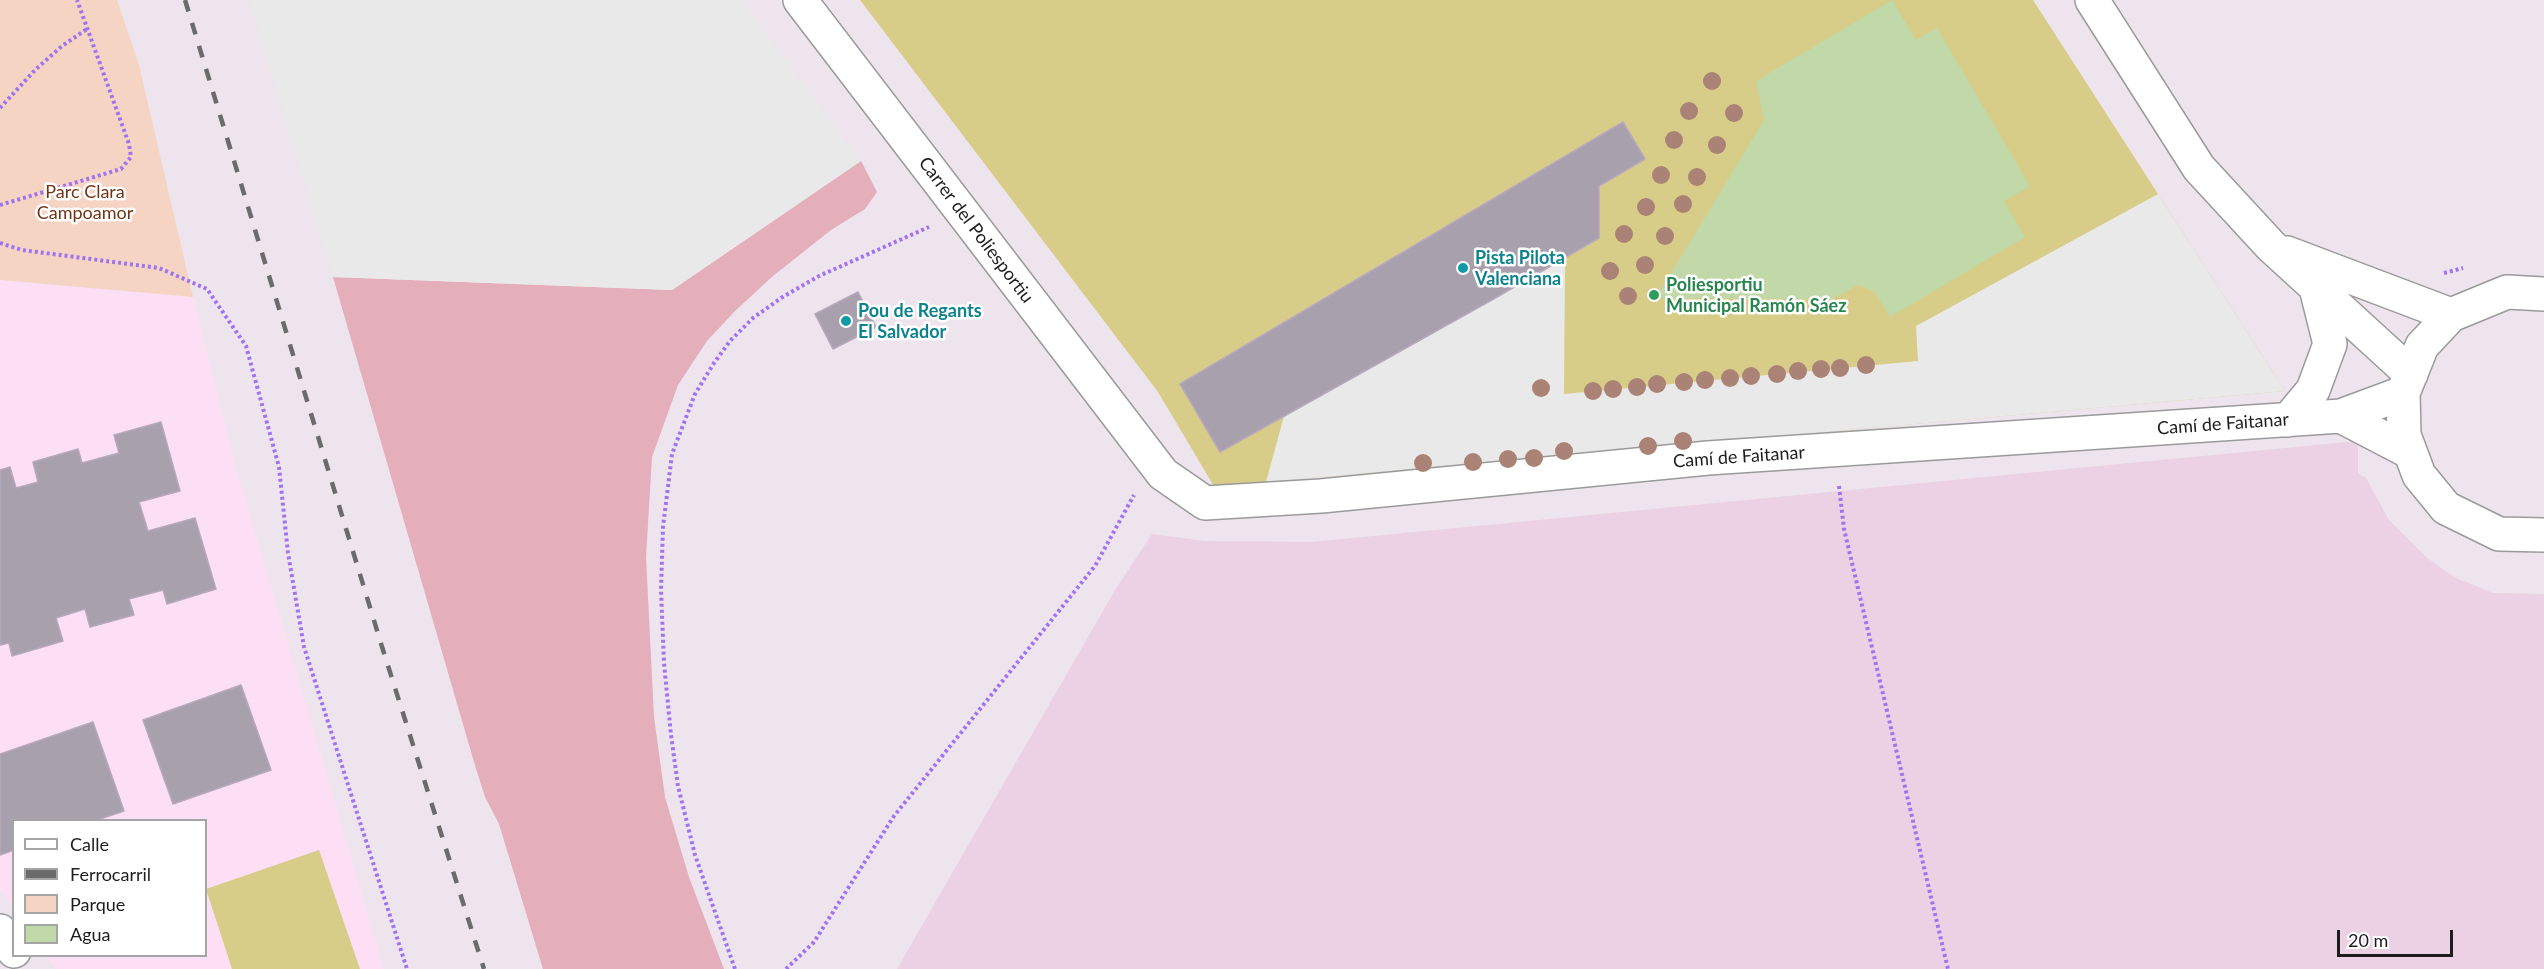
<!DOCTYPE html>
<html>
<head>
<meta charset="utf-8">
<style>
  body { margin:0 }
  #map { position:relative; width:2544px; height:969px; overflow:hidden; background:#ede4ee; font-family:Lato,sans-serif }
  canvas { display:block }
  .legend { position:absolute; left:12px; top:819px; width:195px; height:138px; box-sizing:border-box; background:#fff; border:2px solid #a5a5a5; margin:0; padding:8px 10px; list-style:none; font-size:18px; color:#1d1d1d }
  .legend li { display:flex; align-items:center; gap:12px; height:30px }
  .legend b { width:30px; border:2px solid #a5a5a5 }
  .scale { position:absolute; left:2337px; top:930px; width:116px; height:27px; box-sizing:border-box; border:3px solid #1d1d1d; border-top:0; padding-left:8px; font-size:18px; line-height:21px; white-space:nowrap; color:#1d1d1d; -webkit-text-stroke:4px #fff; paint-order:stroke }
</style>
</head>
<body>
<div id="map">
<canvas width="2544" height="969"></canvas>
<ul class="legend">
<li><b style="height:8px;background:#fff"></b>Calle</li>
<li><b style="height:8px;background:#6b6b6b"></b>Ferrocarril</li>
<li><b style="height:16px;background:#f5d4c4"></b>Parque</li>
<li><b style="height:16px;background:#c1d8a8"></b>Agua</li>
</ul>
<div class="scale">20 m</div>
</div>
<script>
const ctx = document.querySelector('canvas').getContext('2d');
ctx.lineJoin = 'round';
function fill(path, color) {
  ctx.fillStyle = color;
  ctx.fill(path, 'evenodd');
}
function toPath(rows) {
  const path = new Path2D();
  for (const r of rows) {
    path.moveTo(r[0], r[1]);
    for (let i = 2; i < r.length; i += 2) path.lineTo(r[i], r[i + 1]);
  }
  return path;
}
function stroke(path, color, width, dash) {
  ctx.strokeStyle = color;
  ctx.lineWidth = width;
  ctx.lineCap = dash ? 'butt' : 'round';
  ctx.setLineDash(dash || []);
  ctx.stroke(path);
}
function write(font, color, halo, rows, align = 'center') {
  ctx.font = font + ' Lato,sans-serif';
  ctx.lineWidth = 5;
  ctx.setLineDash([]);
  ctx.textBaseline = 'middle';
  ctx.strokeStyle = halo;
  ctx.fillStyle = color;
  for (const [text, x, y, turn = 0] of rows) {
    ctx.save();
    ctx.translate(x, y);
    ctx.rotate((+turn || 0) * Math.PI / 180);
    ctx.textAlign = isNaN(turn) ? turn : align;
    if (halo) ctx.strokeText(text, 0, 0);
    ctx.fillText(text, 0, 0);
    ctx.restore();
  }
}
fill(toPath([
  [0,280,193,297,237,471,384,969,56,969,47,956,206,956,206,820,14,820,13,908,0,889]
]), '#fcdff5');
fill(toPath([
  [2358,441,2358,473,2366,478,2389,520,2426,557,2454,577,2493,593,2544,594,2544,969,897,969,1115,590,1152,534,1205,541,1311,542]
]), '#ebd1e3');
fill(toPath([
  [861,161,877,192,865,209,831,230,773,276,735,311,707,341,678,385,652,457,646,557,654,717,665,797,689,877,724,969,543,969,499,824,485,797,474,762,333,277,672,290]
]), '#e4aeba');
fill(toPath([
  [0,0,117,0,139,65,193,297,0,280]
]), '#f5d4c4');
fill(toPath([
  [860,0,2033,0,2285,391,1266,482,1215,488,1158,392],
  [319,850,360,969,232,969,206,889]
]), '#d7cd88');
fill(toPath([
  [249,0,742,0,861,161,672,290,333,277],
  [2158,194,2285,391,1266,482,1284,416,1565,259,1564,394,1918,361,1916,326]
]), '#e9e9e9');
fill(toPath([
  [1892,0,1916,40,1937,28,2030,186,2004,201,2025,237,1890,317,1874,291,1858,285,1832,299,1656,298,1764,120,1756,81]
]), '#c1d8a8');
const building = toPath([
  [1623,122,1645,159,1599,186,1599,238,1497,297,1220,452,1180,384,1623,122],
  [858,292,876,327,833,349,815,314,858,292],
  [161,422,180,491,139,502,148,531,195,518,216,589,167,604,163,590,129,599,134,615,90,627,85,609,56,618,63,641,12,656,9,643,0,645,0,470,10,467,16,488,38,482,33,462,78,449,82,463,119,453,114,435,161,422],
  [241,685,271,770,173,804,143,720,241,685],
  [93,722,124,811,97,820,14,820,14,850,0,855,0,754,93,722]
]);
fill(building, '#a8a0ac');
stroke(building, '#b7a8be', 1.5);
const minor = toPath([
  [800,0,1163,474,1205,503,1321,496,1708,458,2341,416,2403,393],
  [2092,0,2199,168,2271,246,2411,374],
  [2287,253,2451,315],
  [2544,294,2507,292,2451,315,2422,346,2403,393,2404,435,2419,475,2446,508,2499,534,2544,535],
  [2341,416,2410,452],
  [2288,420,2313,390,2330,344,2316,288],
  [0,931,14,951]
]);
stroke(minor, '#9a9a9a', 36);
stroke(toPath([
  [0,108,36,69,62,46,87,29],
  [0,205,121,169,131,157,129,144,77,0],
  [0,243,22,250,159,268,207,289,246,346,279,467,288,553,304,647,407,969],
  [2444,273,2463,268],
  [1839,486,1844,529,1948,969],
  [735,969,695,855,678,786,671,735,664,663,661,590,663,527,672,454,695,394,714,363,730,341,753,318,781,298,819,276,929,227],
  [786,969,814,942,894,816,1095,566,1134,495]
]), '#a074ef', 4, [3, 3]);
stroke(minor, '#fff', 33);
stroke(toPath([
  [185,0,383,650,484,969]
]), '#6b6b6b', 4.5, [12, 12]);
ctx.fillStyle = '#aa8376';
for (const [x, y] of [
  [1712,81],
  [1689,111],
  [1734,113],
  [1674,140],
  [1717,145],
  [1661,175],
  [1697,177],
  [1683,204],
  [1646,207],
  [1624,234],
  [1665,236],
  [1645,265],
  [1610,271],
  [1628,296],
  [1866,365],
  [1840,368],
  [1821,369],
  [1798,371],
  [1777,374],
  [1751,376],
  [1730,378],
  [1705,380],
  [1684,382],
  [1657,384],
  [1637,387],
  [1541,388],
  [1613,389],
  [1593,391],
  [1683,441],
  [1648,446],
  [1564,451],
  [1534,458],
  [1508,459],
  [1473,462],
  [1423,463]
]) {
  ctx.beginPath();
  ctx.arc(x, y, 9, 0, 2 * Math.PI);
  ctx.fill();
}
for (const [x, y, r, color] of [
  [1463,268,6,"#0f9aa8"],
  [1654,295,6,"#2e9e5b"],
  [846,321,6,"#0f9aa8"]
]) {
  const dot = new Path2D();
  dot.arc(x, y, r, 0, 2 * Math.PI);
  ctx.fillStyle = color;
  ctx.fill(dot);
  stroke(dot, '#fff', 2);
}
write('18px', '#733414', '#fff', [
  ["Parc Clara",85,192],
  ["Campoamor",85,213]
]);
write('18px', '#1d1d1d', '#fff', [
  ["Carrer del Poliesportiu",976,230,53],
  ["Camí de Faitanar",2223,424,-4],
  ["Camí de Faitanar",1739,457,-4]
]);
write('bold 18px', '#0d838f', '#fff', [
  ["Pista Pilota",1475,258],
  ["Valenciana",1475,279],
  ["Pou de Regants",858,311],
  ["El Salvador",858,332]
], 'left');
write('bold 18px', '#27864d', '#fff', [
  ["Poliesportiu",1666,285],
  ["Municipal Ramón Sáez",1666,306]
], 'left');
</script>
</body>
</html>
